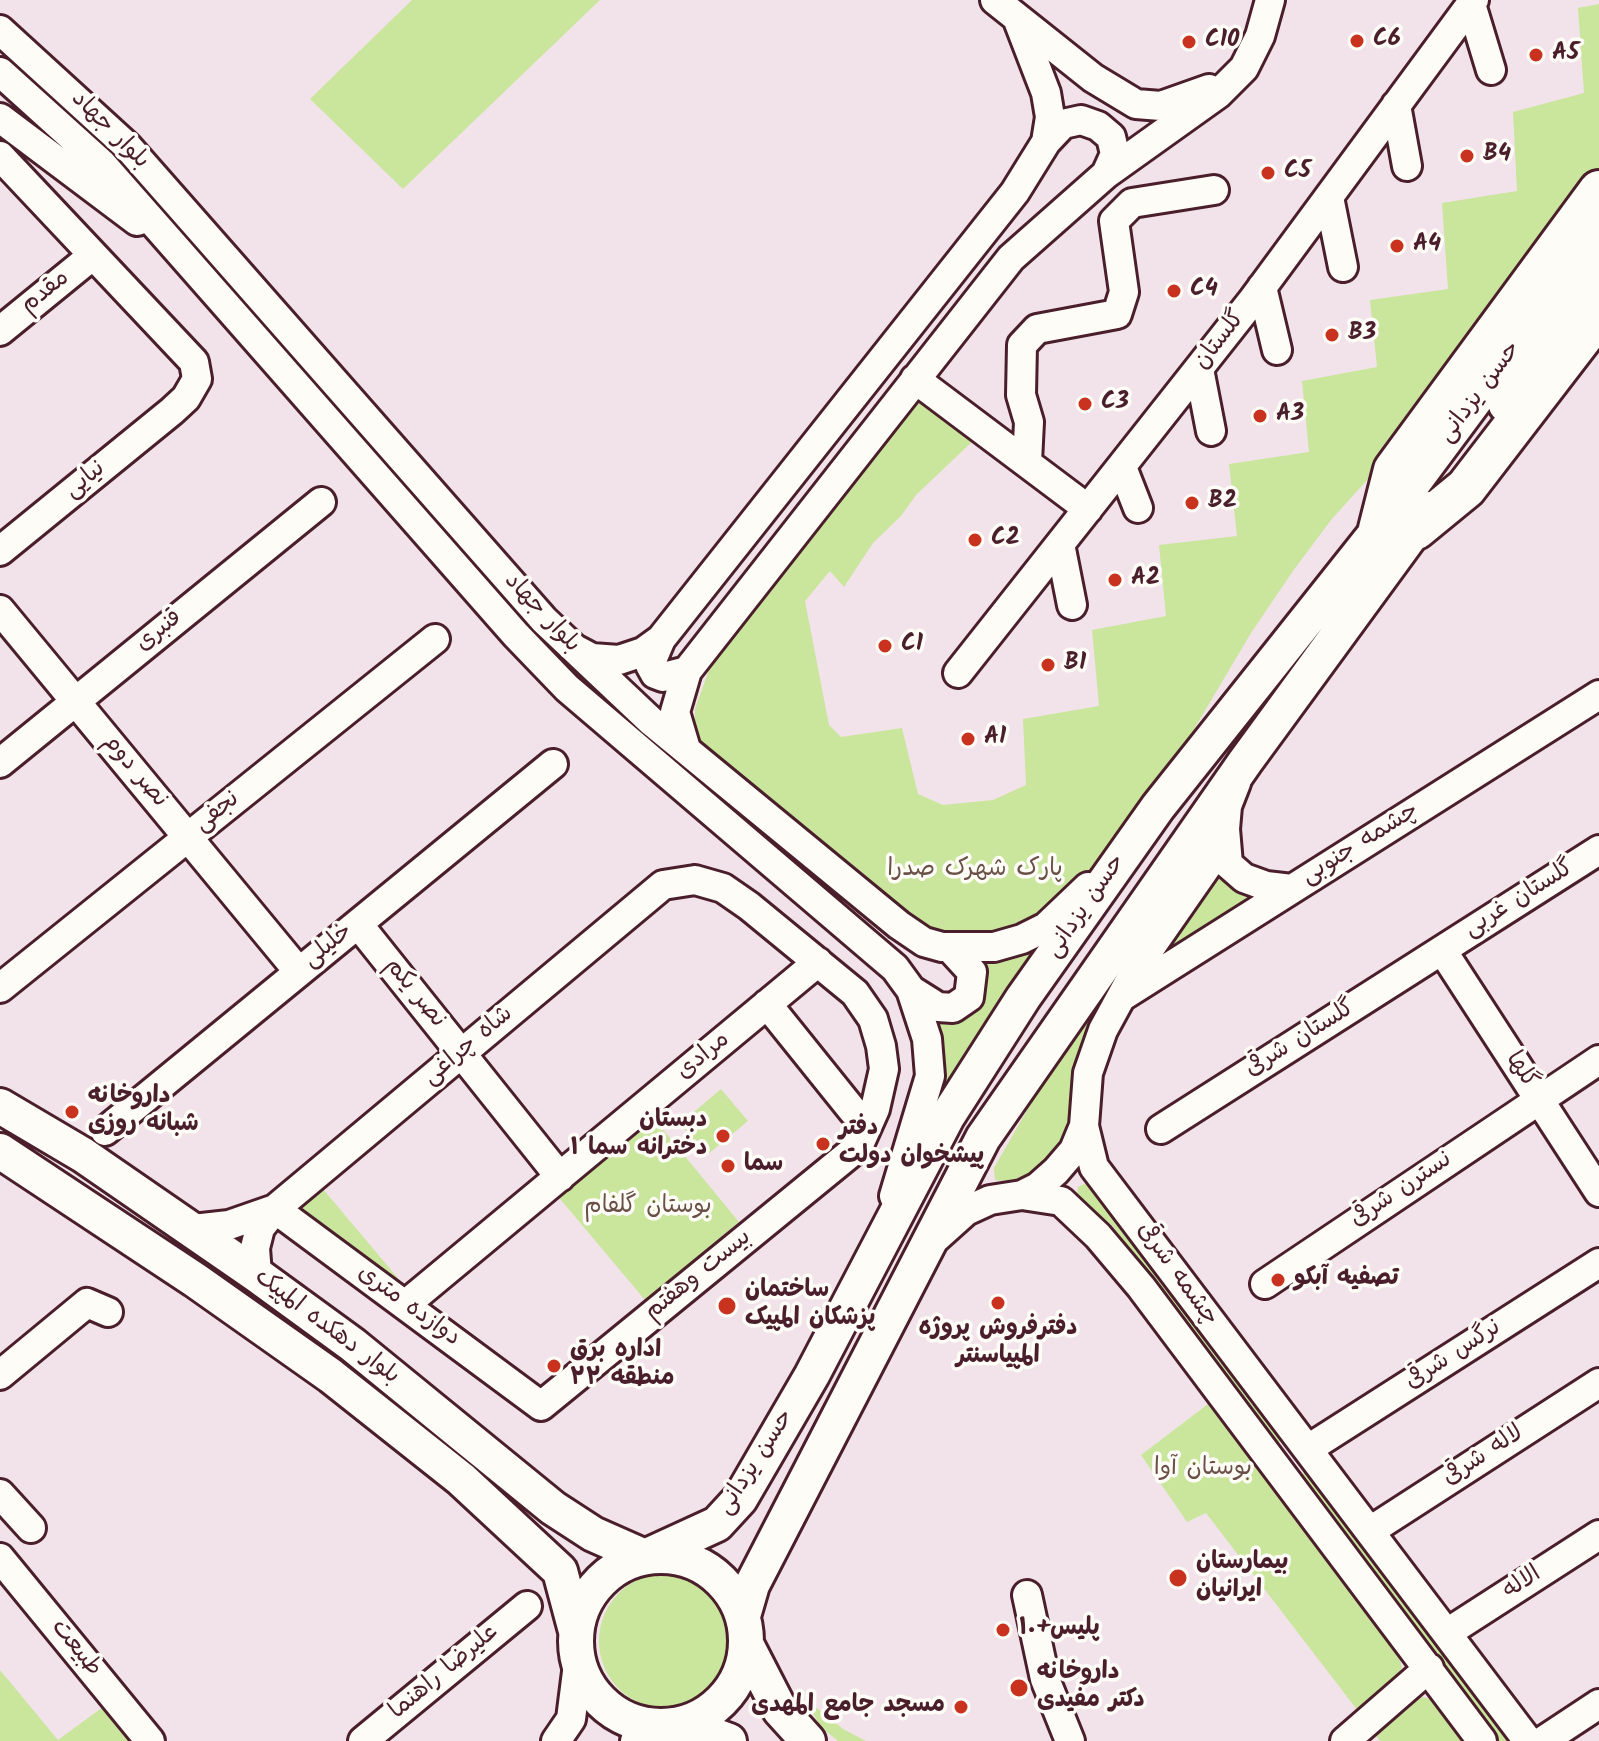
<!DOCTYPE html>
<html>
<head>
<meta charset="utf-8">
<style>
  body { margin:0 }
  canvas { display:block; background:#f2e3ea }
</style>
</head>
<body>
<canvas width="1599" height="1741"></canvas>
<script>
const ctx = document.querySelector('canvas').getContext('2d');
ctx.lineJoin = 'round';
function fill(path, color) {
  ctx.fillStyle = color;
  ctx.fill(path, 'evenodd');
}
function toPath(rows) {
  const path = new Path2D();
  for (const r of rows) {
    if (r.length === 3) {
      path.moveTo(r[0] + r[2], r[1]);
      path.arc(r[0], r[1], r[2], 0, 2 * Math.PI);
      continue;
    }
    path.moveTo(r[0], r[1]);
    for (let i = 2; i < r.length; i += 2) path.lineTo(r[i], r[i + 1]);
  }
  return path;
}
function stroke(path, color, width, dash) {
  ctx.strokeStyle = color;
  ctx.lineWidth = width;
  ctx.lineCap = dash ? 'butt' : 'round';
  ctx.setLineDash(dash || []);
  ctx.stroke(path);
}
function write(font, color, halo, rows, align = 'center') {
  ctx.font = font + ' Kalam,"Playpen Sans Arabic",sans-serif';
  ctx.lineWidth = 7;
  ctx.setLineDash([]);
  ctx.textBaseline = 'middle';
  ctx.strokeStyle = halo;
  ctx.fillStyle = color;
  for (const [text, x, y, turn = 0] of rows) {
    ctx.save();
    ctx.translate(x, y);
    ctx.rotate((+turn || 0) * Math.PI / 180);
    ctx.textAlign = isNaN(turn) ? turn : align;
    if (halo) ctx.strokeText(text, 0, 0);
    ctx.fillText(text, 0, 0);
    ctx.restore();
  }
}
fill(toPath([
  [412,0,600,0,403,189,310,99],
  [1599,4,1599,173,1406,437,1331,520,1293,571,1251,633,1168,773,1089,874,1015,934,937,935,908,918,864,874,703,750,695,729,695,709,711,664,917,398,974,440,916,495,901,516,873,543,844,587,830,571,805,601,829,725,841,737,902,728,918,794,943,805,993,800,1026,785,1023,719,1099,706,1092,630,1166,616,1159,545,1237,536,1229,464,1309,452,1302,381,1377,367,1370,300,1448,289,1442,203,1517,191,1513,112,1584,93,1578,8],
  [1203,851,1074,1075,1069,1135,1027,1183,995,1180,994,1168,1065,1044],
  [1219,861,1268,895,1135,983],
  [1062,922,942,1101,929,1111,930,1021,954,1014,967,954],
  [721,1089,748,1121,707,1155,680,1124],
  [651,1115,739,1222,645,1300,556,1194],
  [1084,1184,1092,1187,1123,1222,1281,1441,1275,1445,1112,1225,1076,1201,1078,1187],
  [323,1189,407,1289,288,1211],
  [1208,1404,1399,1658,1402,1667,1395,1680,1358,1711,1206,1513,1187,1522,1141,1455],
  [1305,1471,1376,1565,1508,1741,1496,1741,1299,1477],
  [667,1641,68],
  [0,1670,58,1740,107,1704,139,1741,0,1741],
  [1416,1696,1436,1700,1466,1741,1380,1741,1371,1730],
  [808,1705,818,1709,843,1729,866,1741,838,1741,821,1727]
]), '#cae59c');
const minor = toPath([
  [995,0,1093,78,1136,104,1161,106,1209,89],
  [1471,4,1491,70],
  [1019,23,1046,93,1050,117,1046,142],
  [0,30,127,146,544,620,652,722,899,925,924,942,942,947,994,947,1022,939,1046,927,1088,887],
  [0,72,102,164,516,635,567,688,895,968,911,990,927,1039,930,1076,894,1196],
  [1396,105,1407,166],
  [0,118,137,221],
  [0,156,194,362,197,379,186,398,172,411,0,551],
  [1329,197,1343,267],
  [1262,287,1277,350],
  [0,331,92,256],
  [1199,369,1211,431],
  [915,379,1088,509],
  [1027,462,1029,422,1021,395,1022,345,1037,329,1117,314,1124,292,1114,221,1132,203,1214,190],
  [1122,467,1138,508],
  [1060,544,1072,605],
  [0,610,299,972],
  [661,639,650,665,655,674,663,677,687,671],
  [575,649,592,658,619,660,643,652,661,639,1015,192,1046,142,1063,124,1081,120,1098,126,1111,137,1115,154,1106,174],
  [958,673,1252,301,1474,0],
  [686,749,675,712,687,671,1011,258,1106,174,1218,94,1244,68,1260,36,1270,0],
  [0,763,321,502],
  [1236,783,1227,806,1225,829,1212,859,1139,964,1103,1030,1088,1073,1084,1126,1094,1167,1528,1741],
  [1225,829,1228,864,1244,878,1266,886,1292,889],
  [695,880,723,888,749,906,855,993,873,1019,881,1046,884,1069,875,1109,858,1147,541,1406,275,1209,663,885,695,880],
  [358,924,560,1177],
  [1442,950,1599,1192],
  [0,988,435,639],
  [911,990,938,1007,953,1008,969,997,972,972,950,948],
  [1123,996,1599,695],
  [767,1004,853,1111],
  [1161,1129,1599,850],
  [105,1131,553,764],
  [1022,1195,1038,1187,1056,1171,1074,1150,1084,1126],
  [193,1229,229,1225,275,1209,260,1228,255,1248,257,1275],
  [937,1237,966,1211,990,1200,1022,1195,1061,1201,1098,1236,1141,1287,1482,1741],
  [1265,1284,1599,1060],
  [405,1305,818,962],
  [0,1375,87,1303,108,1312],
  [1308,1449,1599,1263],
  [0,1494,31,1528],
  [1370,1531,1599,1383],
  [0,1558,150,1741],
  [1027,1595,1045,1679,1070,1741],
  [1447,1633,1599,1535],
  [363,1741,527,1606],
  [556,1741,571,1719,578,1664],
  [635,1741,656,1727],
  [1345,1741,1429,1668],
  [1543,1741,1599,1704]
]);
const major = toPath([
  [1506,405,1599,278],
  [0,1106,83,1155,257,1275,353,1345,553,1508,593,1534,645,1557,717,1524,740,1499,812,1375,947,1117,1023,998,1158,807,1379,529,1599,233],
  [0,1151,195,1280,331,1376,461,1479,560,1571,576,1631],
  [661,1641,85],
  [743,1616,752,1585,983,1138,1245,762,1430,509],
  [746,1644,780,1710,808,1741],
  [683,1724,729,1741]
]);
const highway = toPath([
  [1379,529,1394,470,1599,191],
  [1416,529,1466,488,1599,315]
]);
stroke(minor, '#4a1f2b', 34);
stroke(major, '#4a1f2b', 40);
stroke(highway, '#4a1f2b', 46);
stroke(minor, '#fdfcf7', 28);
stroke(major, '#fdfcf7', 34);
stroke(highway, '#fdfcf7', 40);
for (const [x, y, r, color] of [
  [1357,41,8,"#c8321e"],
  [1189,42,8,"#c8321e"],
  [1536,55,8,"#c8321e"],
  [1467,156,8,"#c8321e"],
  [1268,173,8,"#c8321e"],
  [1397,246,8,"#c8321e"],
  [1174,291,8,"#c8321e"],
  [1332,335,8,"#c8321e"],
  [1085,404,8,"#c8321e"],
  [1260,416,8,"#c8321e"],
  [1192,503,8,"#c8321e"],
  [975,540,8,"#c8321e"],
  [1115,580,8,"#c8321e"],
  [885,646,8,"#c8321e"],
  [1048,665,8,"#c8321e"],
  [968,739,8,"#c8321e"],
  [72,1112,8,"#c8321e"],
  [723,1136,8,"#c8321e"],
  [823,1144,8,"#c8321e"],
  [728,1166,8,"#c8321e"],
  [1278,1280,8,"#c8321e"],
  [998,1303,8,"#c8321e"],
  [727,1306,10,"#c8321e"],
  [554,1366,8,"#c8321e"],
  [1178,1578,10,"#c8321e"],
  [1003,1630,8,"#c8321e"],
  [1019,1688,10,"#c8321e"],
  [961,1707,8,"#c8321e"]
]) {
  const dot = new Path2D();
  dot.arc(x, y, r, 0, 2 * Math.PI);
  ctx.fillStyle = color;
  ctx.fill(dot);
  stroke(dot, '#fdfcf7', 3);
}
write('bold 24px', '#4a1f2b', '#fdfcf7', [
  ["C6",1373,41],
  ["C10",1205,42],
  ["A5",1552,55],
  ["B4",1483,156],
  ["C5",1284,173],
  ["A4",1413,246],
  ["C4",1190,291],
  ["B3",1348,335],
  ["C3",1101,404],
  ["A3",1276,416],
  ["B2",1208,503],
  ["C2",991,540],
  ["A2",1131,580],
  ["C1",901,646],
  ["B1",1064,665],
  ["A1",984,739],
  ["داروخانه",88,1098],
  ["شبانه روزی",88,1126],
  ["دبستان",707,1122,"right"],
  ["دخترانه سما ۱",707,1150,"right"],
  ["دفتر",839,1130],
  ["پیشخوان دولت",839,1158],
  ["سما",744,1166],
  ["تصفیه آبکو",1294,1280],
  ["ساختمان",745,1292],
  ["پزشکان المپیک",745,1320],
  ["دفترفروش پروژه",998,1330,"center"],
  ["المپیاسنتر",998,1358,"center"],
  ["اداره برق",570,1352],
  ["منطقه ۲۲",570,1380],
  ["بیمارستان",1196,1564],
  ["ایرانیان",1196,1592],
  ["پلیس+۱۰",1019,1630],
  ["داروخانه",1037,1674],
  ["دکتر مفیدی",1037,1702],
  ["مسجد جامع المهدی",945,1707,"right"]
], 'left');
write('24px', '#4a1f2b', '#fdfcf7', [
  ["بلوار جهاد",109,131,45],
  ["مقدم",46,293,-39],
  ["گلستان",1221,341,-52],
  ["حسن یزدانی",1481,393,-53],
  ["نیایی",86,481,-39],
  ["بلوار جهاد",541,614,47],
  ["قنبری",160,632,-39],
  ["نصر دوم",134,772,50],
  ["نجفی",218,813,-39],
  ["چشمه جنوبی",1361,845,-32],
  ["گلستان غربی",1520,900,-32],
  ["حسن یزدانی",1087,907,-55],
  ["خلیلی",329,947,-39],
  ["نصر یکم",414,994,51],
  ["گلستان شرقی",1301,1040,-32],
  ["شاه چراغی",469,1047,-40],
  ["مرادی",704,1057,-40],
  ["گلها",1520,1071,57],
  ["نسترن شرقی",1402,1191,-34],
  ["چشمه شرقی",1176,1275,54],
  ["بیست وهفتم",699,1276,-39],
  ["دوازده متری",408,1307,36],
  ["بلوار دهکده المپیک",326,1328,37],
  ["نرگس شرقی",1454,1356,-33],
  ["لاله شرقی",1484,1457,-33],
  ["حسن یزدانی",757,1463,-57],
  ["الاله",1523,1584,-33],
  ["طبیعت",75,1649,51],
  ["علیرضا راهنما",445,1673,-40]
]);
write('24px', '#6a5047', '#fdfcf7', [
  ["پارک شهرک صدرا",975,871],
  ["بوستان گلفام",648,1208],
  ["بوستان آوا",1203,1470]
]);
</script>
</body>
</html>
